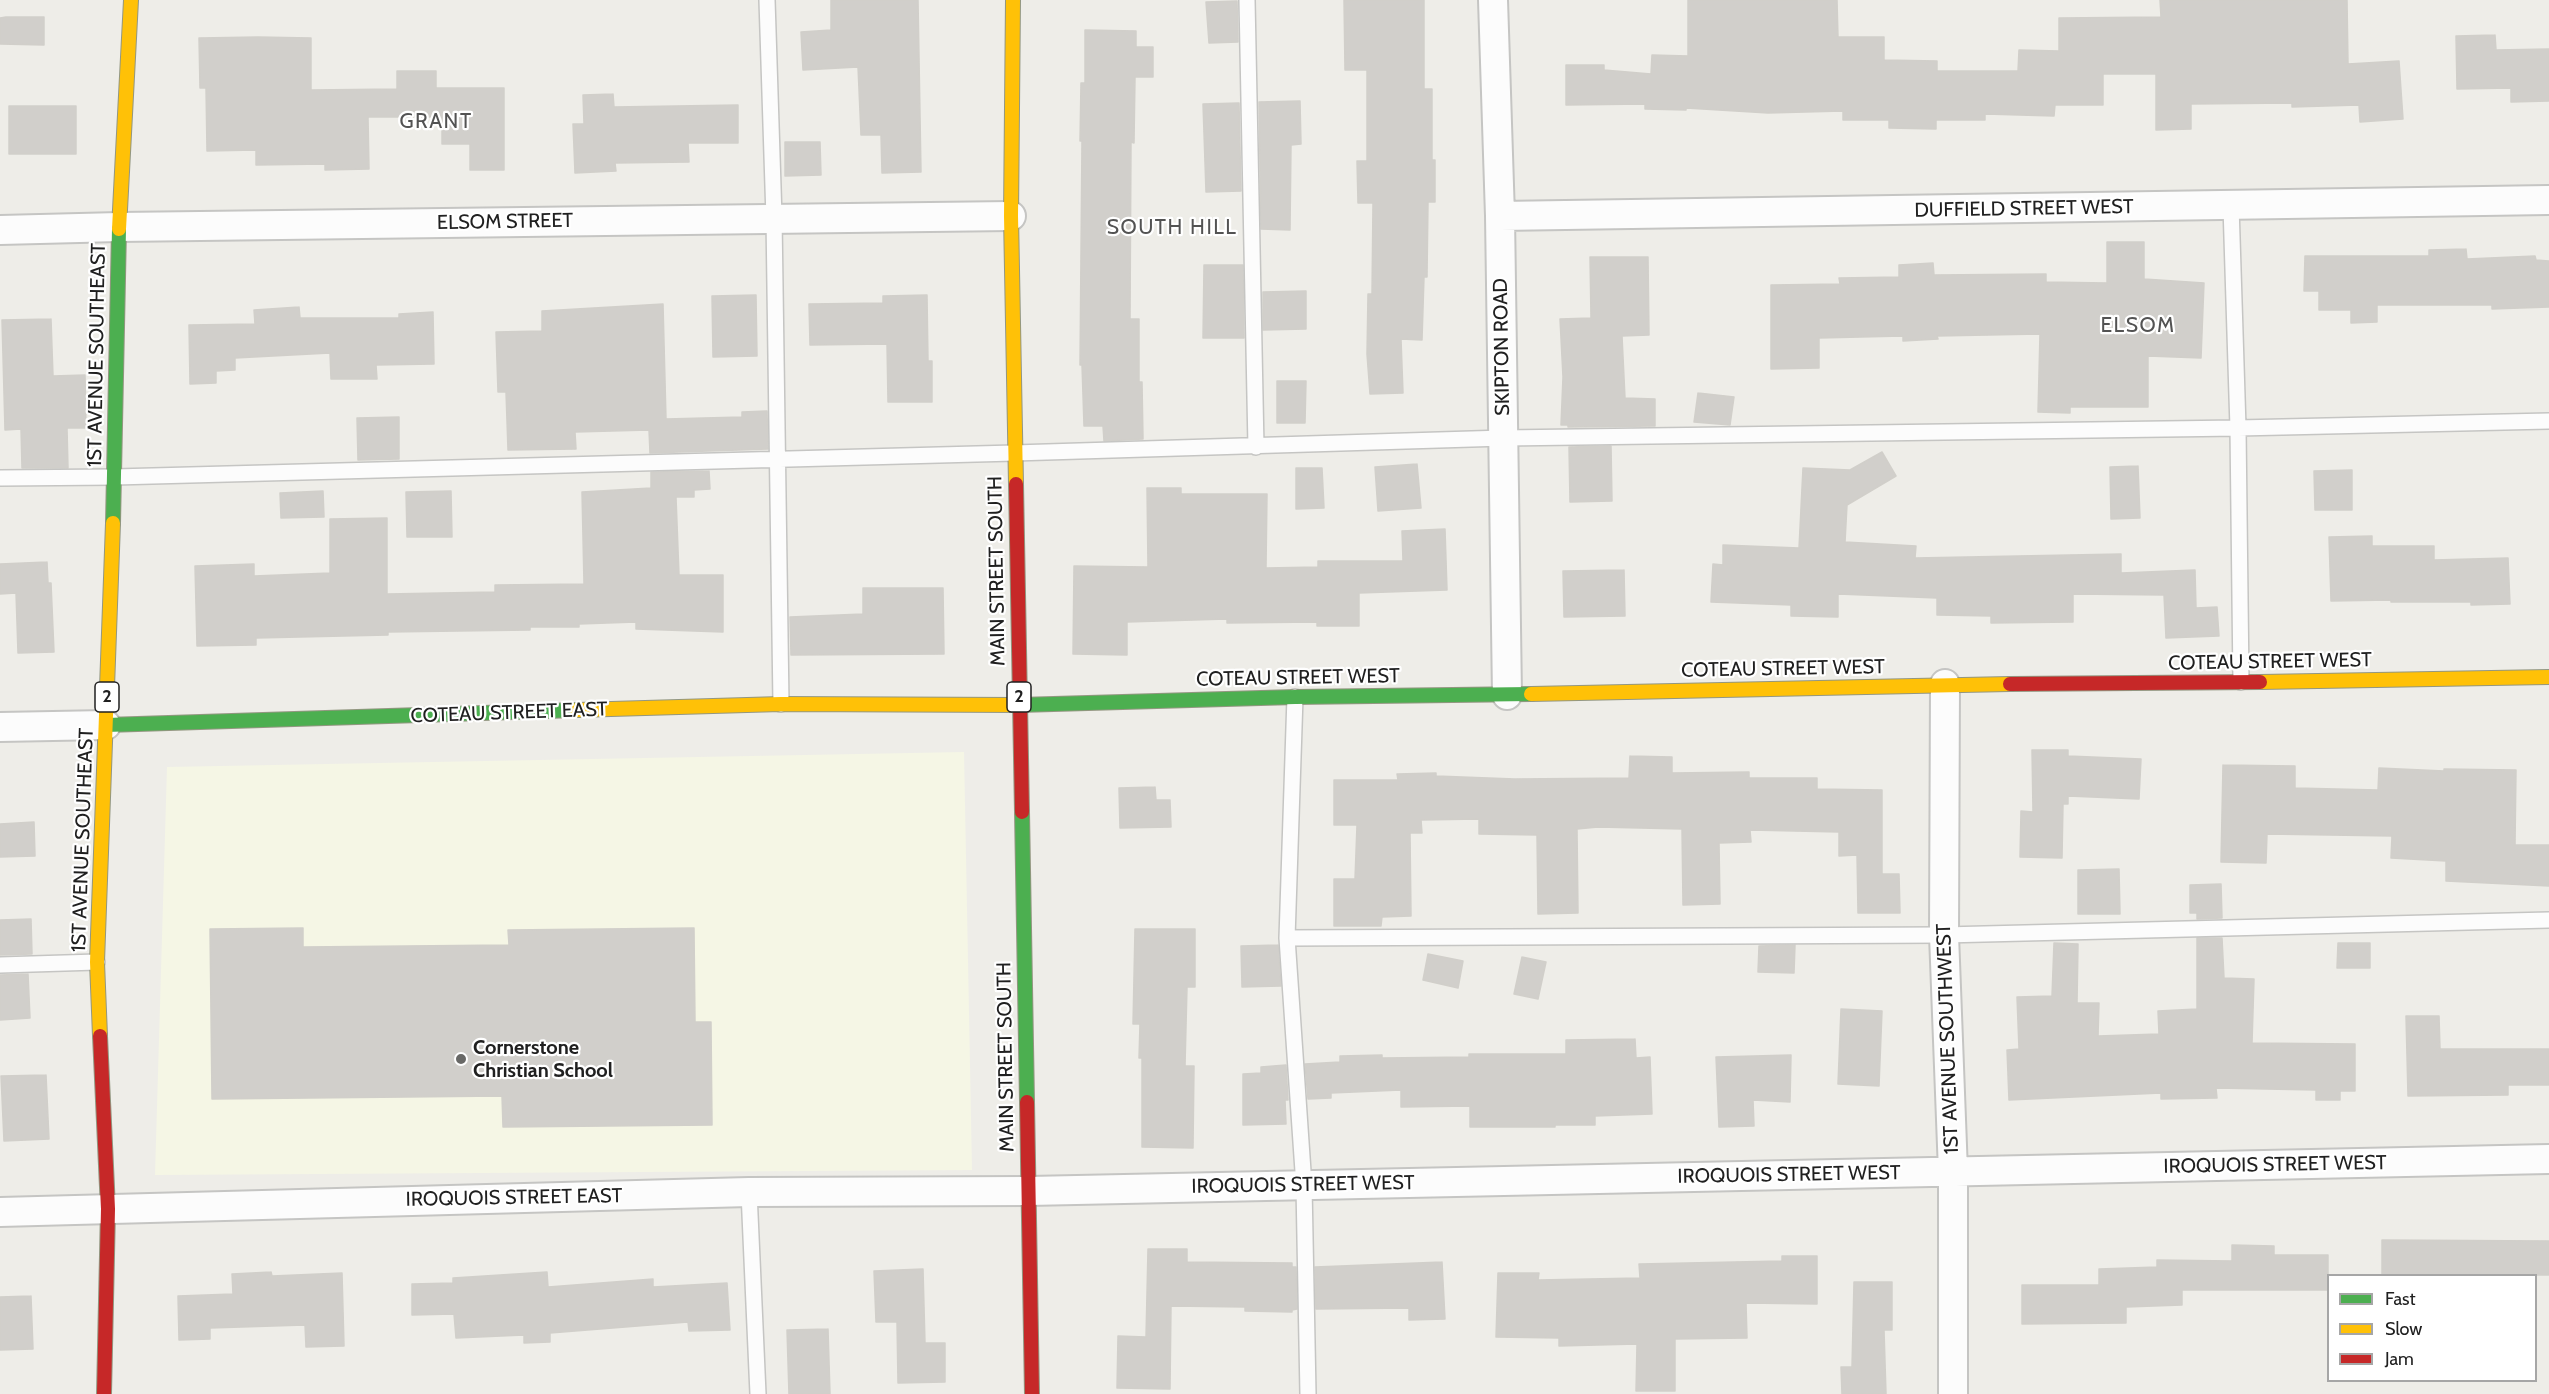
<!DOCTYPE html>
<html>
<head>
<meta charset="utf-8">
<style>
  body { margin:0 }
  #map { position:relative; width:2549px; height:1394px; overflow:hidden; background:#eeede8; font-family:Cabin,sans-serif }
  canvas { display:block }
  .legend { position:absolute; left:2327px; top:1274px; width:210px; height:108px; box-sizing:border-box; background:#fff; border:2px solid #a6a6a6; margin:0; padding:8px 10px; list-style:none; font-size:18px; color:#202020 }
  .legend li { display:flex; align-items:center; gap:12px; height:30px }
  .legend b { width:30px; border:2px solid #a6a6a6 }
</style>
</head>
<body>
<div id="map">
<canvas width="2549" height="1394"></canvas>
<ul class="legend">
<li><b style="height:8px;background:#4caf50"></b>Fast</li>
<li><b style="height:8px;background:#ffc107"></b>Slow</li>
<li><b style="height:8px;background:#c62828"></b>Jam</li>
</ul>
</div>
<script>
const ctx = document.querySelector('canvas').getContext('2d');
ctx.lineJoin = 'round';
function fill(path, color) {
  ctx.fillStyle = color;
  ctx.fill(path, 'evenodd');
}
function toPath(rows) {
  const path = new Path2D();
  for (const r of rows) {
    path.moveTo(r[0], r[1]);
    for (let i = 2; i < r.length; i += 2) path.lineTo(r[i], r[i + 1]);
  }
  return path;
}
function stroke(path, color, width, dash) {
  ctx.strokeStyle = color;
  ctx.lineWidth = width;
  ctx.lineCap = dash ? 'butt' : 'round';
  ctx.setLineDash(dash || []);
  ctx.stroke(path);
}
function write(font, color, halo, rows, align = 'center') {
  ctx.font = font + ' Cabin,sans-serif';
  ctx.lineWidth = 4.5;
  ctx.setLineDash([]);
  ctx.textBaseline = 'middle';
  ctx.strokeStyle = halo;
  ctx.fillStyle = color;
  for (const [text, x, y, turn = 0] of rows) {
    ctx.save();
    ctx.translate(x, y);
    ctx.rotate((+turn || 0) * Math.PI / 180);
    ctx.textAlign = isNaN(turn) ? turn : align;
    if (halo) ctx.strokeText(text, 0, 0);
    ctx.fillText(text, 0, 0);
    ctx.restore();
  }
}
fill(toPath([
  [964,752,972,1170,155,1175,167,767]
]), '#f5f6e5');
const building = toPath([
  [831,0,918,0,921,172,882,173,881,135,861,135,858,67,803,70,801,32,831,30,831,0],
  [1344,0,1424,0,1424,89,1432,89,1432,160,1435,160,1435,202,1428,202,1427,277,1424,277,1422,340,1401,339,1403,393,1370,394,1367,354,1368,294,1372,294,1373,203,1358,203,1357,161,1367,161,1367,70,1345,70,1344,0],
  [1688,0,1837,0,1838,37,1884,37,1884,60,1937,61,1937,71,2018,71,2019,50,2059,51,2059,18,2161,17,2160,0,2347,0,2348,64,2399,61,2403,119,2360,122,2359,105,2292,107,2292,103,2191,104,2191,129,2156,130,2156,74,2103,74,2103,105,2055,105,2054,116,1985,114,1985,120,1936,120,1936,129,1889,128,1889,120,1843,120,1843,111,1768,113,1686,108,1686,110,1645,109,1645,104,1566,105,1566,65,1604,65,1604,70,1651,74,1652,55,1688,56,1688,0],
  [1237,1,1238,42,1209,43,1206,2,1237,1],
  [6,17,44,17,44,45,0,44,0,18,6,17],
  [1085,30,1136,31,1136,47,1153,47,1153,77,1135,77,1134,143,1131,142,1130,319,1139,319,1139,382,1142,382,1143,439,1104,441,1103,426,1084,426,1082,365,1080,365,1082,141,1080,141,1081,83,1085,83,1085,30],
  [2495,35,2496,50,2549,49,2549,101,2511,102,2511,88,2457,89,2456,36,2495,35],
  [258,37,311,38,311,90,397,89,397,71,436,71,436,88,504,88,504,170,470,170,470,144,442,144,442,117,368,117,369,169,325,170,325,164,256,165,256,150,207,151,206,88,200,88,199,38,258,37],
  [613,94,614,107,738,105,738,143,688,143,689,162,615,163,616,171,575,173,573,124,584,124,583,95,613,94],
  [1300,101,1301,144,1291,145,1290,230,1261,229,1259,102,1300,101],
  [1239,103,1241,191,1206,192,1203,104,1239,103],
  [9,106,76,106,76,154,9,154,9,106],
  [785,142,820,142,821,175,785,176,785,142],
  [2107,242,2144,242,2144,279,2204,283,2201,358,2148,356,2148,407,2070,407,2070,413,2038,412,2040,334,1937,336,1938,339,1903,341,1903,336,1819,338,1819,368,1771,369,1771,285,1840,284,1839,278,1899,277,1899,265,1933,263,1934,275,2046,274,2046,282,2107,283,2107,242],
  [2466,249,2467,259,2535,256,2536,260,2549,261,2549,307,2492,309,2492,305,2377,305,2377,322,2351,323,2351,310,2319,310,2319,291,2304,291,2305,256,2429,256,2429,250,2466,249],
  [1590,257,1648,257,1649,335,1622,336,1625,398,1655,399,1655,426,1568,427,1568,425,1561,425,1563,377,1560,319,1591,318,1590,257],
  [1204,265,1243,265,1244,338,1203,338,1204,265],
  [1306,291,1306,329,1263,330,1263,292,1306,291],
  [756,295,757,356,713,357,712,296,756,295],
  [927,295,928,361,932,361,932,402,888,402,887,344,810,345,809,304,883,303,883,296,927,295],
  [663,304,666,419,742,417,742,412,767,411,768,449,650,453,649,430,575,432,576,449,508,450,506,392,498,392,496,332,542,331,542,311,663,304],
  [299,307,300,318,399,318,399,314,433,312,434,364,376,365,377,379,331,379,330,353,235,358,235,370,216,371,216,383,190,384,189,325,255,324,254,310,299,307],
  [51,319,53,376,85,375,86,428,67,428,68,468,22,468,21,429,5,430,2,320,51,319],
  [1277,381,1306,381,1305,423,1277,423,1277,381],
  [1698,393,1734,397,1730,425,1694,422,1698,393],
  [399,417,399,459,358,460,357,418,399,417],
  [1611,446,1612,501,1570,502,1569,447,1611,446],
  [1882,452,1896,476,1847,505,1845,542,1916,546,1915,558,2121,554,2121,573,2195,570,2196,608,2217,607,2219,636,2166,638,2164,595,2073,594,2073,622,1991,623,1991,616,1937,615,1937,598,1838,594,1838,617,1791,616,1791,605,1711,602,1713,564,1723,565,1723,545,1799,548,1803,468,1850,470,1882,452],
  [1417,464,1421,508,1378,511,1375,467,1417,464],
  [2138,466,2140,518,2111,519,2110,467,2138,466],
  [1296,468,1322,468,1324,508,1296,509,1296,468],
  [2352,470,2352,510,2315,510,2314,471,2352,470],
  [709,471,710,489,694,490,694,497,676,497,679,575,723,575,723,632,636,629,636,622,579,624,579,627,530,627,530,630,388,632,388,635,256,638,256,645,197,646,195,566,254,564,254,576,330,573,330,519,387,518,387,594,495,592,495,585,584,584,582,492,651,488,651,472,709,471],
  [1147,488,1181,488,1181,494,1267,494,1266,568,1318,567,1318,561,1403,561,1402,531,1445,529,1447,590,1359,593,1359,626,1317,626,1317,622,1227,623,1227,619,1127,622,1127,655,1073,654,1074,566,1148,567,1147,488],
  [323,491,324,517,281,518,280,493,323,491],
  [451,491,452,537,407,537,406,492,451,491],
  [2372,536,2372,546,2434,546,2434,560,2508,558,2510,604,2471,605,2471,602,2391,602,2391,600,2331,601,2329,537,2372,536],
  [47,562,48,583,51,583,54,652,18,653,16,593,0,594,0,564,47,562],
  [1624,570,1625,616,1564,617,1563,571,1624,570],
  [863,588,943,588,944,654,791,655,790,617,863,614,863,588],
  [2032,750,2068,750,2068,756,2141,759,2139,799,2068,796,2068,804,2063,804,2062,858,2020,857,2021,811,2033,812,2032,750],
  [1630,756,1672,757,1672,773,1749,772,1749,778,1817,778,1817,789,1882,790,1882,874,1899,874,1900,913,1858,913,1857,855,1839,856,1839,832,1750,830,1751,842,1719,843,1720,904,1683,905,1682,829,1598,827,1577,829,1578,913,1538,914,1537,835,1479,834,1479,819,1421,820,1422,833,1410,833,1411,916,1382,917,1381,926,1334,926,1334,879,1355,879,1357,825,1334,825,1334,780,1398,780,1397,774,1436,773,1436,776,1515,779,1629,778,1630,756],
  [2223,765,2295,766,2295,788,2378,790,2379,768,2444,771,2444,769,2516,770,2515,845,2549,845,2549,886,2446,881,2446,861,2391,858,2392,836,2267,834,2266,863,2221,862,2223,765],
  [1155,787,1156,800,1170,800,1171,827,1120,828,1119,788,1155,787],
  [34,822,35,856,0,857,0,824,34,822],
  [2119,869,2120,914,2078,914,2078,870,2119,869],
  [2221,884,2222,918,2197,919,2197,913,2190,913,2190,885,2221,884],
  [31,919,32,954,0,955,0,920,31,919],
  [303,928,303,947,509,945,508,930,694,928,695,1022,711,1022,712,1125,503,1127,502,1096,212,1099,210,929,303,928],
  [1135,929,1195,929,1195,987,1187,987,1185,1066,1194,1066,1193,1148,1142,1147,1142,1058,1139,1058,1140,1024,1133,1024,1135,929],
  [2197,938,2222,938,2224,978,2254,979,2252,1043,2355,1044,2355,1091,2340,1091,2340,1100,2316,1100,2316,1090,2216,1088,2217,1098,2161,1099,2161,1093,2009,1100,2007,1050,2019,1049,2017,997,2052,996,2054,943,2078,944,2077,1003,2099,1003,2098,1036,2159,1034,2158,1011,2197,1009,2197,938],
  [2338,943,2370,943,2370,968,2337,968,2338,943],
  [1278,945,1281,986,1242,987,1241,946,1278,945],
  [1795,945,1794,973,1758,972,1759,946,1795,945],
  [1428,954,1463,961,1458,988,1423,980,1428,954],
  [1522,957,1546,962,1538,999,1514,994,1522,957],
  [28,974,30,1018,0,1020,0,975,28,974],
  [1841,1009,1882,1011,1879,1086,1838,1084,1841,1009],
  [2406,1016,2439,1016,2440,1049,2549,1049,2549,1085,2508,1085,2508,1095,2408,1096,2406,1016],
  [1635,1039,1636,1058,1650,1057,1652,1114,1595,1116,1595,1125,1555,1125,1555,1127,1470,1127,1470,1106,1401,1107,1401,1090,1331,1093,1331,1098,1308,1099,1305,1064,1340,1062,1340,1056,1382,1055,1382,1058,1469,1057,1469,1054,1566,1054,1566,1040,1635,1039],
  [1791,1055,1790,1102,1753,1100,1754,1126,1719,1127,1716,1057,1791,1055],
  [1286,1065,1288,1100,1285,1100,1286,1124,1243,1125,1243,1074,1261,1073,1261,1067,1286,1065],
  [46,1075,49,1139,4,1141,1,1076,46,1075],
  [2382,1240,2549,1241,2549,1275,2382,1275,2382,1240],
  [2232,1245,2274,1246,2274,1255,2328,1255,2328,1290,2182,1290,2182,1305,2126,1307,2126,1323,2022,1324,2022,1285,2099,1285,2099,1269,2157,1267,2157,1260,2232,1261,2232,1245],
  [1148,1249,1187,1249,1187,1262,1292,1263,1292,1267,1296,1267,1297,1309,1292,1310,1292,1312,1245,1311,1245,1307,1171,1306,1170,1389,1117,1388,1118,1336,1146,1337,1148,1249],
  [1782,1256,1817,1256,1817,1304,1746,1303,1747,1338,1675,1339,1675,1391,1636,1391,1637,1344,1559,1346,1559,1338,1496,1337,1498,1273,1539,1273,1538,1280,1640,1278,1639,1264,1782,1261,1782,1256],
  [1442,1262,1445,1319,1409,1320,1409,1308,1316,1309,1315,1267,1442,1262],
  [923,1269,925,1343,945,1343,945,1382,898,1383,897,1322,876,1322,874,1271,923,1269],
  [271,1272,272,1276,342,1273,344,1346,306,1347,305,1325,210,1328,210,1339,179,1340,178,1296,233,1294,232,1274,271,1272],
  [547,1272,548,1287,653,1279,653,1287,727,1283,730,1330,689,1331,688,1322,550,1333,550,1342,524,1343,524,1335,456,1338,454,1314,412,1315,412,1284,453,1283,453,1278,547,1272],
  [1854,1282,1892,1282,1892,1330,1884,1330,1886,1394,1842,1394,1841,1367,1852,1367,1854,1282],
  [31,1296,33,1349,0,1350,0,1297,31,1296],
  [828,1329,830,1394,789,1394,787,1330,828,1329]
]);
fill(building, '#d1cfcb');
stroke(building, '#d1cfca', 1.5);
const lane = toPath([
  [767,0,774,218,781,704],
  [1247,0,1256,447],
  [2231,206,2238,428,2241,682],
  [0,478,115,477,1014,453,1504,438,2238,428,2549,421],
  [1295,697,1287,938,1304,1186,1308,1394],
  [1287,938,1944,935,2549,920],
  [0,965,97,962],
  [749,1192,758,1394]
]);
const street = toPath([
  [1493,0,1500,216,1507,695],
  [1500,216,2549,200],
  [0,230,119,227,1011,216],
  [1945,684,1944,935,1953,1172,1953,1394],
  [0,727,106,725],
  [0,1212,749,1192,1029,1191,2549,1159]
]);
const fast = toPath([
  [113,523,119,229],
  [1019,705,1295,697,1531,694],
  [106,725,577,710],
  [1022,812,1027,1102]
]);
const slow = toPath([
  [1013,0,1011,216,1016,484],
  [119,229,131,0],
  [2260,682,2549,677],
  [1531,694,2010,684],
  [577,710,781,704,1019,705],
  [100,1036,97,962,113,523]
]);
const jam = toPath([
  [1016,484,1022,812],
  [2010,684,2260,682],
  [100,1036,108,1209,104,1394],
  [1027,1102,1032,1394]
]);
stroke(lane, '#c5c5c3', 18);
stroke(street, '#c5c5c3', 32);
stroke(fast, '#939781', 16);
stroke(slow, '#939781', 16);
stroke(jam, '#939781', 16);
stroke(lane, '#fcfcfc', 15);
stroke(street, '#fcfcfc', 28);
stroke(fast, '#4caf50', 14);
stroke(slow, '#ffc107', 14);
stroke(jam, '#c62828', 14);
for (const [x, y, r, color] of [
  [461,1059,6,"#686866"]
]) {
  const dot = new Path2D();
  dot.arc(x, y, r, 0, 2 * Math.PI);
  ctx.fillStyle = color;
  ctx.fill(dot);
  stroke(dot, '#fff', 2);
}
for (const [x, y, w] of [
  [107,697,24],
  [1019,697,24]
]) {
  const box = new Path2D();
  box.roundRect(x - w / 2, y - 15, w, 30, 4.5);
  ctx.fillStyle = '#fff';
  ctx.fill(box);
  stroke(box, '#202020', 1.5);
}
write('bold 18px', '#202020', null, [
  ["2",107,697],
  ["2",1019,697]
]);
write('20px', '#202020', '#fff', [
  ["DUFFIELD STREET WEST",2024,209,-1],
  ["ELSOM STREET",505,222,-1],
  ["SKIPTON ROAD",1502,347,-91],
  ["1ST AVENUE SOUTHEAST",97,355,-89],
  ["MAIN STREET SOUTH",997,571,-91],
  ["COTEAU STREET WEST",2270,662,-1],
  ["COTEAU STREET WEST",1783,669,-1],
  ["COTEAU STREET WEST",1298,678,-1],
  ["COTEAU STREET EAST",509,713,-2],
  ["1ST AVENUE SOUTHEAST",83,840,-88],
  ["1ST AVENUE SOUTHWEST",1948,1039,-92],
  ["MAIN STREET SOUTH",1006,1057,-91],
  ["IROQUOIS STREET WEST",2275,1165,-1],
  ["IROQUOIS STREET WEST",1789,1175,-1],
  ["IROQUOIS STREET WEST",1303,1185,-1],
  ["IROQUOIS STREET EAST",514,1198,-1]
]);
write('bold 20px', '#202020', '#fff', [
  ["Cornerstone",473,1048],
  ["Christian School",473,1071]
], 'left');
ctx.letterSpacing = '1.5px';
write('21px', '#535353', '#fff', [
  ["GRANT",436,122],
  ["SOUTH HILL",1172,228],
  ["ELSOM",2138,326]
]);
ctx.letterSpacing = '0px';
</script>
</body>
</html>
